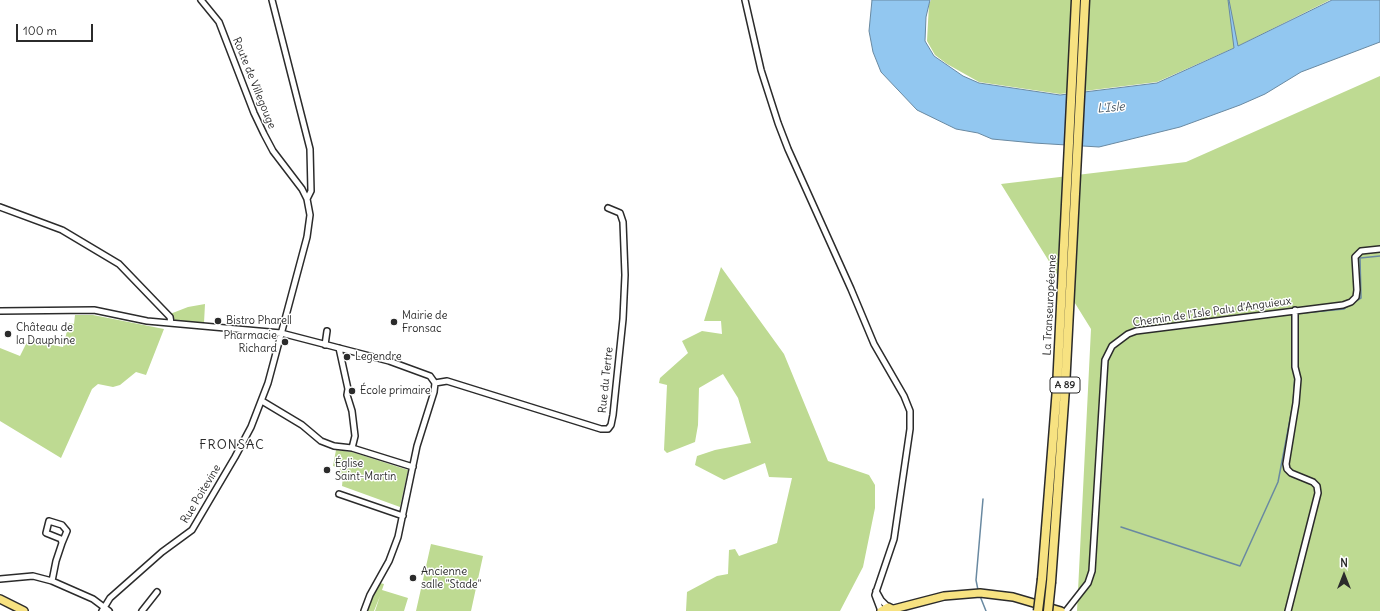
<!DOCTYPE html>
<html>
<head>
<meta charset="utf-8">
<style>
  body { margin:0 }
  #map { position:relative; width:1380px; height:611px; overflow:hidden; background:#fff; font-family:Delius,sans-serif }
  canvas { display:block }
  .north { position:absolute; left:1324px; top:555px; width:40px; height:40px; -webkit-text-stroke:3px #fff; paint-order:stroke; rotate:0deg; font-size:11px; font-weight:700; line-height:16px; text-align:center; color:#2b2b2b }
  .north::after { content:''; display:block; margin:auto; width:14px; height:18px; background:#2b2b2b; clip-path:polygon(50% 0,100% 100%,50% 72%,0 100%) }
  .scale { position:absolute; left:16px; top:24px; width:77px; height:18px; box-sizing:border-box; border:2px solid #2b2b2b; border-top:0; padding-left:5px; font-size:12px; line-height:14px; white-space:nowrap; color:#2b2b2b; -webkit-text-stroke:3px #fff; paint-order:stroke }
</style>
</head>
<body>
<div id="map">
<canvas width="1380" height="611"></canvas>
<div class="north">N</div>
<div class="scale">100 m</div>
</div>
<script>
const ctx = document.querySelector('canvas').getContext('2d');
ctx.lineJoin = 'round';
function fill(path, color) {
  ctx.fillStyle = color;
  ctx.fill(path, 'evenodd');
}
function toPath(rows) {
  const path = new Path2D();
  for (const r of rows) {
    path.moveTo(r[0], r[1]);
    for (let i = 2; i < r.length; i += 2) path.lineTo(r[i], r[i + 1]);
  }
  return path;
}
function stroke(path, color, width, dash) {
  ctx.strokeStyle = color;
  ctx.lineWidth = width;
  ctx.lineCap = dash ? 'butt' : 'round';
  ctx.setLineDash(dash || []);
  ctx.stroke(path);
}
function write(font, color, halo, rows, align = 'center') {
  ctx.font = font + ' Delius,sans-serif';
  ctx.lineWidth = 3;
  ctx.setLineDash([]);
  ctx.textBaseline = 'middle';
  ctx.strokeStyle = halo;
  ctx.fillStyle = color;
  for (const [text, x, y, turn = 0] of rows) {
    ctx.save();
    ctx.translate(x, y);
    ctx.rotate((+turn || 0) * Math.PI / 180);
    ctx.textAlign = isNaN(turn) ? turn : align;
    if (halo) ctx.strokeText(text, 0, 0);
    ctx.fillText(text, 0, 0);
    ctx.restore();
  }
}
fill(toPath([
  [931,0,1330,0,1238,46,1157,82,1060,94,979,82,947,64,935,55,927,41,929,4],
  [1380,76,1380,611,1077,611,1091,329,1001,184,1186,162],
  [721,267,784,354,828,461,869,475,875,485,875,508,863,567,840,611,686,611,687,592,717,576,728,574,729,550,735,549,739,556,777,543,792,478,769,477,765,463,724,480,695,465,697,456,715,450,751,443,738,398,723,374,699,388,698,425,695,442,667,453,664,450,667,385,659,383,660,378,688,353,682,341,702,331,722,334,721,321,704,321],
  [205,304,204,323,176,321,170,314,188,307],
  [75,315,93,315,164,329,146,375,136,372,120,385,113,387,98,384,92,389,61,458,0,421,0,348,20,356,28,340,63,347,69,323,74,324],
  [336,450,352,452,408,470,400,507,342,486,343,476,339,475,340,468,333,466],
  [431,544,483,556,471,611,416,611],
  [380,583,384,584,382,590,408,598,404,611,375,611,380,596,374,611,367,611,370,601]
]), '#beda92');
const water = toPath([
  [872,0,930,0,926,17,925,41,934,56,963,76,979,83,1060,95,1157,83,1234,48,1228,0,1229,0,1238,46,1332,0,1380,0,1380,42,1301,72,1265,94,1240,105,1180,127,1099,147,1034,143,992,139,978,133,956,129,917,110,881,72,873,52,869,31,872,0]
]);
fill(water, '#92c7f0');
stroke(water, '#6989a1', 1);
stroke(toPath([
  [1354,302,1361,298,1360,258,1380,256],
  [1302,313,1344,309,1351,304],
  [1121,527,1240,566,1278,482,1293,404,1295,375],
  [978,590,976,580,983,499],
  [980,596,986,611]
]), '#6989a1', 1.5);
const minor = toPath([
  [272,0,310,149,311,191,307,199],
  [745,0,761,70,778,123,788,149,851,289,874,344,904,396,910,411,910,429,894,539,875,595,881,611],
  [0,207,62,230,119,264,170,317,171,323],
  [0,311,94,310,147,321,281,333,389,361,430,376,435,383],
  [325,345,327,331],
  [435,383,447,381,601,429,608,429,611,425,613,415,623,319,625,275,623,222,620,213,608,208],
  [262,401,302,425,321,441,334,446,352,448,355,436,352,411,347,395,348,389,339,348],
  [352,448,413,467],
  [339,494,403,516],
  [0,579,33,576,52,581,93,599,109,611],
  [52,581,56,561,62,543,61,539,46,533,49,521,62,525,67,531,62,543],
  [876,591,881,600,888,607],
  [102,611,110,598,162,552,192,530,235,457,251,427,268,383,307,237,310,215,307,199,302,189,273,151,264,134,254,113,219,22,201,0],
  [142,611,157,592],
  [364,611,370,595,389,561,398,537,417,446,434,392,435,383],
  [1066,611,1088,583,1092,571,1105,360,1112,346,1128,334,1136,331,1343,305,1351,302,1356,297,1357,290,1355,257,1361,251,1380,249],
  [1288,611,1318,493,1317,486,1313,482,1291,473,1287,469,1286,464,1296,403,1298,379,1295,367,1295,310]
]);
const major = toPath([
  [0,599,24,611],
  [894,609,944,596,980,593,1013,597,1061,611],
  [881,611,888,607,896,611]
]);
const highway = toPath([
  [1042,579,1057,388,1076,0],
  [1051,582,1065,388,1085,0]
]);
stroke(minor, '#2b2b2b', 8);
stroke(major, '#2b2b2b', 10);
stroke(highway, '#2b2b2b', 11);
stroke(minor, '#fff', 5);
stroke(major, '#f7e281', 7);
stroke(highway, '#f7e281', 8);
const highwayBridge = toPath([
  [1038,611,1042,579],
  [1048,611,1051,582]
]);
stroke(highwayBridge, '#2b2b2b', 11, []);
stroke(highwayBridge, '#f7e281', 8);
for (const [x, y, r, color] of [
  [218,321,4,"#2b2b2b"],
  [394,322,4,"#2b2b2b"],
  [8,334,4,"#2b2b2b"],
  [285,342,4,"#2b2b2b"],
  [347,357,4,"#2b2b2b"],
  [352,391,4,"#2b2b2b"],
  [327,470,4,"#2b2b2b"],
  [413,578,4,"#2b2b2b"]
]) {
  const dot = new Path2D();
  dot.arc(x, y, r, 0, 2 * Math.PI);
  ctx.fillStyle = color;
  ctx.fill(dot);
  stroke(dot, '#fff', 1.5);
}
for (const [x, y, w] of [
  [1065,385,30]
]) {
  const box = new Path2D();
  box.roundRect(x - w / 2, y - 8, w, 16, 3);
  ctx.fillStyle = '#fff';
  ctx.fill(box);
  stroke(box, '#2b2b2b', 1);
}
write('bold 10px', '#2b2b2b', null, [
  ["A 89",1065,385]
]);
write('11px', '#2b2b2b', '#fff', [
  ["Route de Villegouge",254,83,68],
  ["La Transeuropéenne",1050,305,-87],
  ["Chemin de l'Isle Palu d’Anguieux",1212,312,-8],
  ["Rue du Tertre",606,380,-84],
  ["Rue Poitevine",201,494,-59]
]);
write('11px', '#2b2b2b', '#fff', [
  ["Mairie de",402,316],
  ["Fronsac",402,329],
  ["Bistro Pharell",226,321],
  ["Château de",16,328],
  ["la Dauphine",16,341],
  ["Pharmacie",277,336,"right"],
  ["Richard",277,349,"right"],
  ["Legendre",355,357],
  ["École primaire",360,391],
  ["Église",335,464],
  ["Saint-Martin",335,477],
  ["Ancienne",421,572],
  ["salle \"Stade\"",421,585]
], 'left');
write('italic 12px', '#4a5a66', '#fff', [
  ["L'Isle",1111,108,-5]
]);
ctx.letterSpacing = '1px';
write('13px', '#2b2b2b', '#fff', [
  ["FRONSAC",232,445]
]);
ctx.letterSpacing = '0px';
</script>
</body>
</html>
